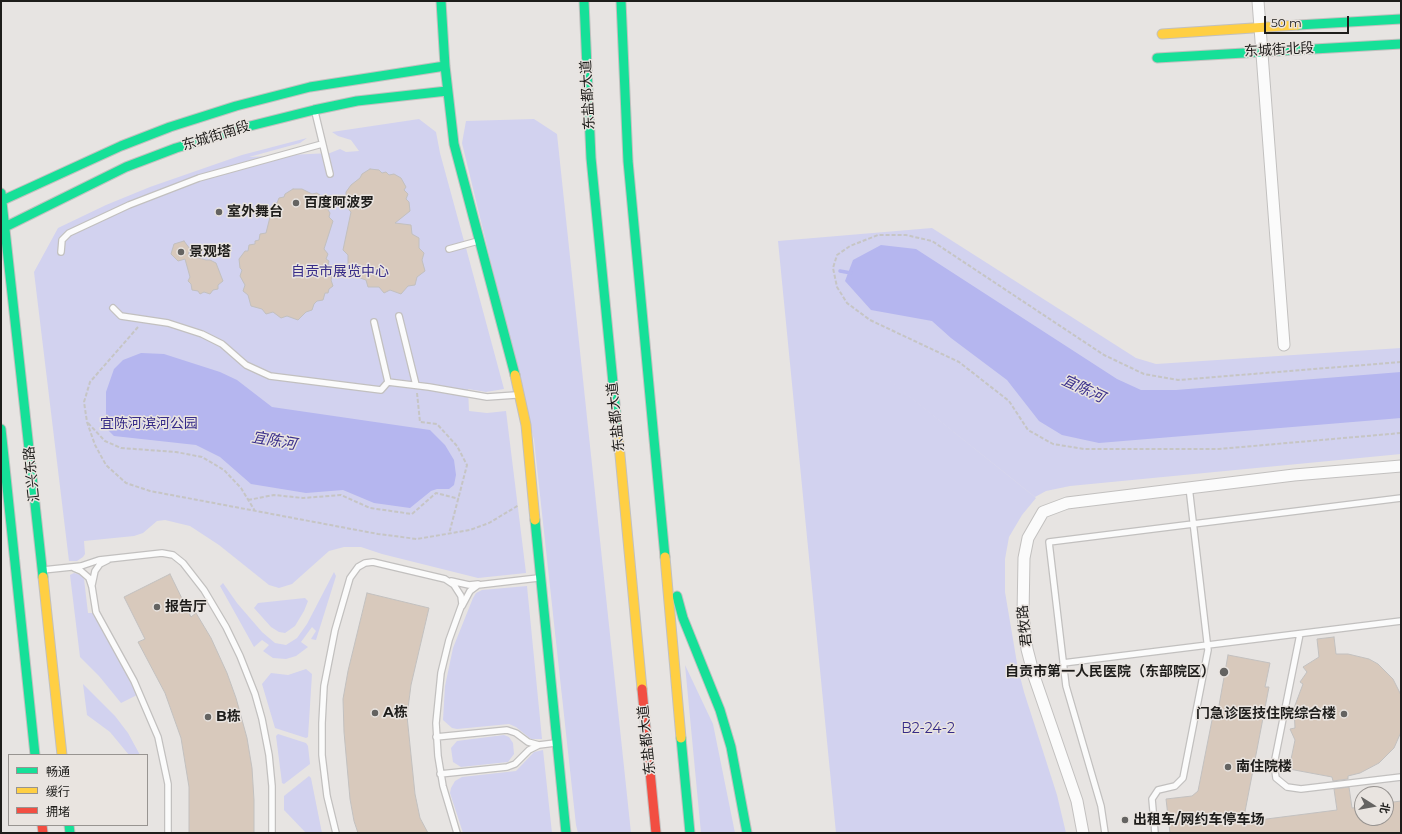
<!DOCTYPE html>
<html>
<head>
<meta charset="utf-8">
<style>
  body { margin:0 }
  #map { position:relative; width:1402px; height:834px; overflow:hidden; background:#e7e4e2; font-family:Montserrat,"Noto Sans SC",sans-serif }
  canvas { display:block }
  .frame { position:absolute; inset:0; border:2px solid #1e1d1b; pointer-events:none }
  .legend { position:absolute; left:8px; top:754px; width:140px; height:72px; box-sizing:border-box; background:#e9e4e0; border:1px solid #989491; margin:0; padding:5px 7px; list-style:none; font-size:12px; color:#1e1d1b }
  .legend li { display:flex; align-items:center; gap:8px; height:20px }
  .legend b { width:20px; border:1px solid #989491 }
  .north { position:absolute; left:1354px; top:786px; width:40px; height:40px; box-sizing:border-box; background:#e9e4e0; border:1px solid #989491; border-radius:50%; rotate:101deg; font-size:11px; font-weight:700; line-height:16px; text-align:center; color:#1e1d1b }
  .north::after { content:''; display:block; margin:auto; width:14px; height:18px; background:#646361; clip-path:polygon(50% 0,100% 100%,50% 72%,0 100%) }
  .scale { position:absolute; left:1264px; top:16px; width:85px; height:18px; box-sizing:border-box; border:2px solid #1e1d1b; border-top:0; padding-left:5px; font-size:12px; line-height:14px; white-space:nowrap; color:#1e1d1b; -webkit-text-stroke:3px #e9e4e0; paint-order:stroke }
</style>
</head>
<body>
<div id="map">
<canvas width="1402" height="834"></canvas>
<div class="frame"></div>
<ul class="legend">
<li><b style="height:5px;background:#16e098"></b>畅通</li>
<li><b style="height:5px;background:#ffcf43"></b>缓行</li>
<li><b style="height:5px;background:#f24e42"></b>拥堵</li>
</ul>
<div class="north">北</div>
<div class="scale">50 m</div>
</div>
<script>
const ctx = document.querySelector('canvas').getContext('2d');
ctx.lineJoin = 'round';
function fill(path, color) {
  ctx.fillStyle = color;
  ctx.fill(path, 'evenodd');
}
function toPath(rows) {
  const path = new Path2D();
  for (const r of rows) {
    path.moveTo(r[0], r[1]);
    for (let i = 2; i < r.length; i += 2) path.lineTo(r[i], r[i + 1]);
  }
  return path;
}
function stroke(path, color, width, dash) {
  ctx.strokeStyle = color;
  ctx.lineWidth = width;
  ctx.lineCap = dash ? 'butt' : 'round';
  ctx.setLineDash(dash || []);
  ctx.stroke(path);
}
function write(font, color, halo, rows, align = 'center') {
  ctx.font = font + ' Montserrat,"Noto Sans SC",sans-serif';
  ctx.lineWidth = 3;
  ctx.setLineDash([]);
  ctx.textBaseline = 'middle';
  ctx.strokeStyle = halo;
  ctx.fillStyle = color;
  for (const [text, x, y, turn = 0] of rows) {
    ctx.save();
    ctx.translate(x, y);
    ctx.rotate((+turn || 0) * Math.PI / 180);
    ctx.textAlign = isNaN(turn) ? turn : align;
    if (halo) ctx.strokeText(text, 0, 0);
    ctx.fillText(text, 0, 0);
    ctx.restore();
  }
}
fill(toPath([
  [419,119,436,132,440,153,464,241,459,243,459,250,466,248,504,389,486,392,468,389,469,411,487,413,506,411,526,573,478,578,382,554,361,547,344,547,329,551,292,584,279,588,269,585,219,545,190,526,165,520,157,521,143,533,134,536,84,541,85,554,83,557,77,561,69,561,34,272,58,228,106,205,150,187,242,155,307,138,300,143,249,157,330,153,340,149,346,152,359,151,351,140,338,136,332,132],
  [534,119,557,134,631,833,578,833,576,825,534,440,462,143,466,121],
  [932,228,1136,358,1156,364,1401,348,1401,454,1070,486,1046,491,1035,497,870,365,1036,498,1022,515,1009,537,1005,559,1005,592,1018,669,1024,692,1057,795,1066,833,836,833,778,241],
  [334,572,336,576,316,640,311,639,316,631,312,627,301,642,308,647,296,656,286,659,273,658,263,651,269,645,262,640,254,647,220,586,223,583,237,603,262,632,275,643,286,645,297,638,307,624],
  [74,573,81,575,84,579,88,613,92,613,104,632,137,695,121,703,99,676,80,657,70,575],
  [527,586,542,739,531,739,516,727,509,724,457,729,452,728,443,720,445,686,453,648,473,598,476,593,482,590],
  [305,598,308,601,304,611,295,626,285,633,279,632,271,627,254,608,258,603],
  [685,665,713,724,735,833,701,833],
  [306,669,312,674,308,737,306,738,275,728,262,684,271,673,288,675],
  [83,684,115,716,128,733,140,755,129,755,110,732,87,715],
  [278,734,306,743,308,746,310,764,284,784,282,783,276,736],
  [504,735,509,737,513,743,514,754,508,762,461,767,453,762,451,748,457,741],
  [543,750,552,833,463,833,450,793,451,788,455,781,462,777,516,771,534,752],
  [309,776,311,778,322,833,306,833,284,810,284,796]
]), '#d2d2ef');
fill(toPath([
  [881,245,916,249,1117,379,1141,390,1176,390,1401,372,1401,418,1099,443,1062,435,1039,421,1007,380,951,338,932,321,871,310,845,281,853,260],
  [141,353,164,354,220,372,237,380,272,407,430,430,445,445,454,460,456,475,454,485,449,489,437,489,431,491,410,508,374,503,343,490,306,493,251,484,220,457,196,445,114,436,108,430,106,415,106,392,114,369,123,360]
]), '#b5b6ef');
stroke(toPath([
  [840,271,851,273]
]), '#b5b6ef', 3.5);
const building = toPath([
  [370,169,379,170,382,173,386,172,389,175,394,174,401,178,406,187,404,190,408,194,406,199,409,202,410,211,395,223,411,225,412,234,419,238,419,248,424,253,422,260,425,271,417,277,415,285,408,286,401,294,390,290,384,293,379,287,368,287,366,280,357,277,356,271,348,265,348,255,343,250,351,212,348,209,349,205,346,202,346,192,351,185,360,178,362,174,370,169],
  [293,189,302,189,312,194,317,193,324,198,329,206,328,210,330,213,329,217,333,221,324,249,328,254,326,259,329,261,328,265,332,268,330,274,332,277,331,280,333,286,329,289,328,293,325,293,323,300,317,301,314,304,312,310,306,312,298,320,287,316,281,318,273,312,266,314,262,309,251,306,248,295,243,291,245,285,240,276,242,270,240,268,239,259,245,251,248,251,249,245,255,244,255,241,259,240,260,234,266,233,270,217,269,212,274,204,277,203,279,198,284,197,285,194,293,189],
  [184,241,190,249,188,255,206,260,210,260,216,263,223,281,218,285,218,289,213,290,210,294,204,292,200,294,198,291,192,290,191,284,188,281,190,277,185,259,178,261,171,254,174,244,184,241],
  [170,574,191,617,196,613,211,638,227,673,236,698,247,738,252,768,254,800,254,833,189,833,189,787,181,738,165,693,138,642,145,639,124,597,170,574],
  [367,593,429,608,411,685,407,716,415,794,420,818,428,833,358,833,354,821,350,799,344,732,343,699,348,671,367,593],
  [1334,637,1336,654,1348,654,1369,659,1378,664,1393,679,1401,695,1401,732,1394,748,1379,763,1360,773,1348,776,1348,779,1333,781,1332,777,1289,769,1295,740,1290,729,1295,728,1294,708,1303,684,1300,682,1307,672,1303,667,1319,657,1317,639,1334,637],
  [1228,655,1270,663,1265,687,1269,687,1243,822,1337,810,1334,789,1349,787,1352,808,1362,807,1362,818,1386,818,1386,803,1401,801,1401,833,1170,833,1166,799,1192,796,1198,791,1214,710,1218,711,1228,655]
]);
fill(building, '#d8c9bc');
stroke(building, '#c2c0bf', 1);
const lane = toPath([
  [315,112,330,174],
  [449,249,478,241],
  [61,252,62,240,69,233,129,205,199,178,322,144],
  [113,308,121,316,168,323,202,334,222,344,246,365,270,376,381,390,388,382,374,322],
  [399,316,416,385],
  [388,382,429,387,487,397,516,395],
  [74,568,81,571,89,578,92,587,96,612,134,681,158,737,168,784,168,833],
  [43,570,81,566,99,560,162,553,173,555,183,563,204,590,226,627,240,656,255,694,262,719,269,755,272,786,272,833],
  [451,581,469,585,478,584],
  [92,585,95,571,100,564,108,560],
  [462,606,470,591,478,585,538,578],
  [1300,634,1274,764,1276,778,1287,787,1301,789,1401,777],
  [1063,663,1401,621],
  [436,737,507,730,516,733,528,742,539,745,529,750,515,764,507,767,440,774],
  [539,745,555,743],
  [336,833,327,796,322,755,322,723,324,686,335,630,350,578,358,567,365,563,373,562,445,579,454,585,461,596,462,604,449,640,441,673,436,723,438,756,443,786,457,833],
  [1105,833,1101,806,1066,686,1049,542,1401,498],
  [1155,833,1152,799,1158,790,1175,786,1183,778,1208,650,1189,487]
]);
const street = toPath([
  [1258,1,1284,345],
  [1083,833,1077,801,1034,676,1027,649,1023,615,1024,558,1028,538,1043,512,1067,503,1294,475,1401,466]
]);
const fast = toPath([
  [441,1,445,66,454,144,515,375],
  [584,1,591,158,618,434],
  [621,1,628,161,665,557],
  [1298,25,1401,19],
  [1157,58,1401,44],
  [1,193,43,577],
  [1,201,121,146,170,127,236,106,310,87,445,66],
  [1,229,126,167,176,148,242,128,314,110,357,101,447,91],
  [1,429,35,755],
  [535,520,566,833],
  [677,596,683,618,720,710,731,747,747,833],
  [681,738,690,833],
  [69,825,70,833]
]);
const slow = toPath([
  [1162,34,1298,25],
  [515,375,526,425,535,520],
  [618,434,642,689],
  [665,557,681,738],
  [43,577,62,755]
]);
const jam = toPath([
  [642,689,656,833],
  [42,825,43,833]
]);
stroke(lane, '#c2c0bf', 8);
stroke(street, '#c2c0bf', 13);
stroke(fast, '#c2c0bf', 11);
stroke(slow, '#c2c0bf', 11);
stroke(jam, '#c2c0bf', 11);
stroke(toPath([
  [138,327,90,382,84,402,87,422,95,445,106,465,126,483,150,491,378,534,417,539,470,530,489,523,519,505],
  [1401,362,1178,380,1144,374,1104,355,932,241,906,235,878,235,850,246,837,255,833,268,837,287,847,303,870,320,959,362,1009,401,1028,430,1053,444,1084,449,1219,449,1401,433],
  [417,393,420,422,437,424,457,446,467,465,449,534],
  [88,423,105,441,121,448,176,452,202,457,224,470,241,488,255,511],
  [248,500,274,495,303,498,341,495,370,508,412,514,436,493,459,499]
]), '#c6c5c4', 2, [4, 2]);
stroke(lane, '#fbfbfb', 5.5);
stroke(street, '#fbfbfb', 11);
stroke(fast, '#16e098', 9);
stroke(slow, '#ffcf43', 9);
stroke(jam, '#f24e42', 9);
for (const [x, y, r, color] of [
  [296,203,4,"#646361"],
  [219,212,4,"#646361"],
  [181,252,4,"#646361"],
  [157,607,4,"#646361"],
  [1224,672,5,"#646361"],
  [375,713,4,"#646361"],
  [1344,714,4,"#646361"],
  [208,717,4,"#646361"],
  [1228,767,4,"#646361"],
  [1125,820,4,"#646361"]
]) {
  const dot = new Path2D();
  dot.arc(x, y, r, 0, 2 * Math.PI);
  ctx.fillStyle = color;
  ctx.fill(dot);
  stroke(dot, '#e9e4e0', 1.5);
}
write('14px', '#1e1d1b', '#e9e4e0', [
  ["东城街北段",1279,50,-3],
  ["东盐都大道",588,95,-93],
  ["东城街南段",216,136,-17],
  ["东盐都大道",616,417,-96],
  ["汇兴东路",32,474,-96],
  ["君牧路",1025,626,-96],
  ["东盐都大道",647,740,-96]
]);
write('bold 14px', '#1e1d1b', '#e9e4e0', [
  ["百度阿波罗",304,203],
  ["室外舞台",227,212],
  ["景观塔",189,252],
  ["报告厅",165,607],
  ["自贡市第一人民医院（东部院区）",1215,672,"right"],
  ["A栋",383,713],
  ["门急诊医技住院综合楼",1336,714,"right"],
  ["B栋",216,717],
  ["南住院楼",1236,767],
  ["出租车/网约车停车场",1133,820]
], 'left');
write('14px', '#372c88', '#e9e4e0', [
  ["自贡市展览中心",340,272],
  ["宜陈河滨河公园",149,424],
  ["B2-24-2",928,729]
]);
write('italic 15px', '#3a2f8c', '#e9e4e0', [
  ["宜陈河",1083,389,25],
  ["宜陈河",274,441,10]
]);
</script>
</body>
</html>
